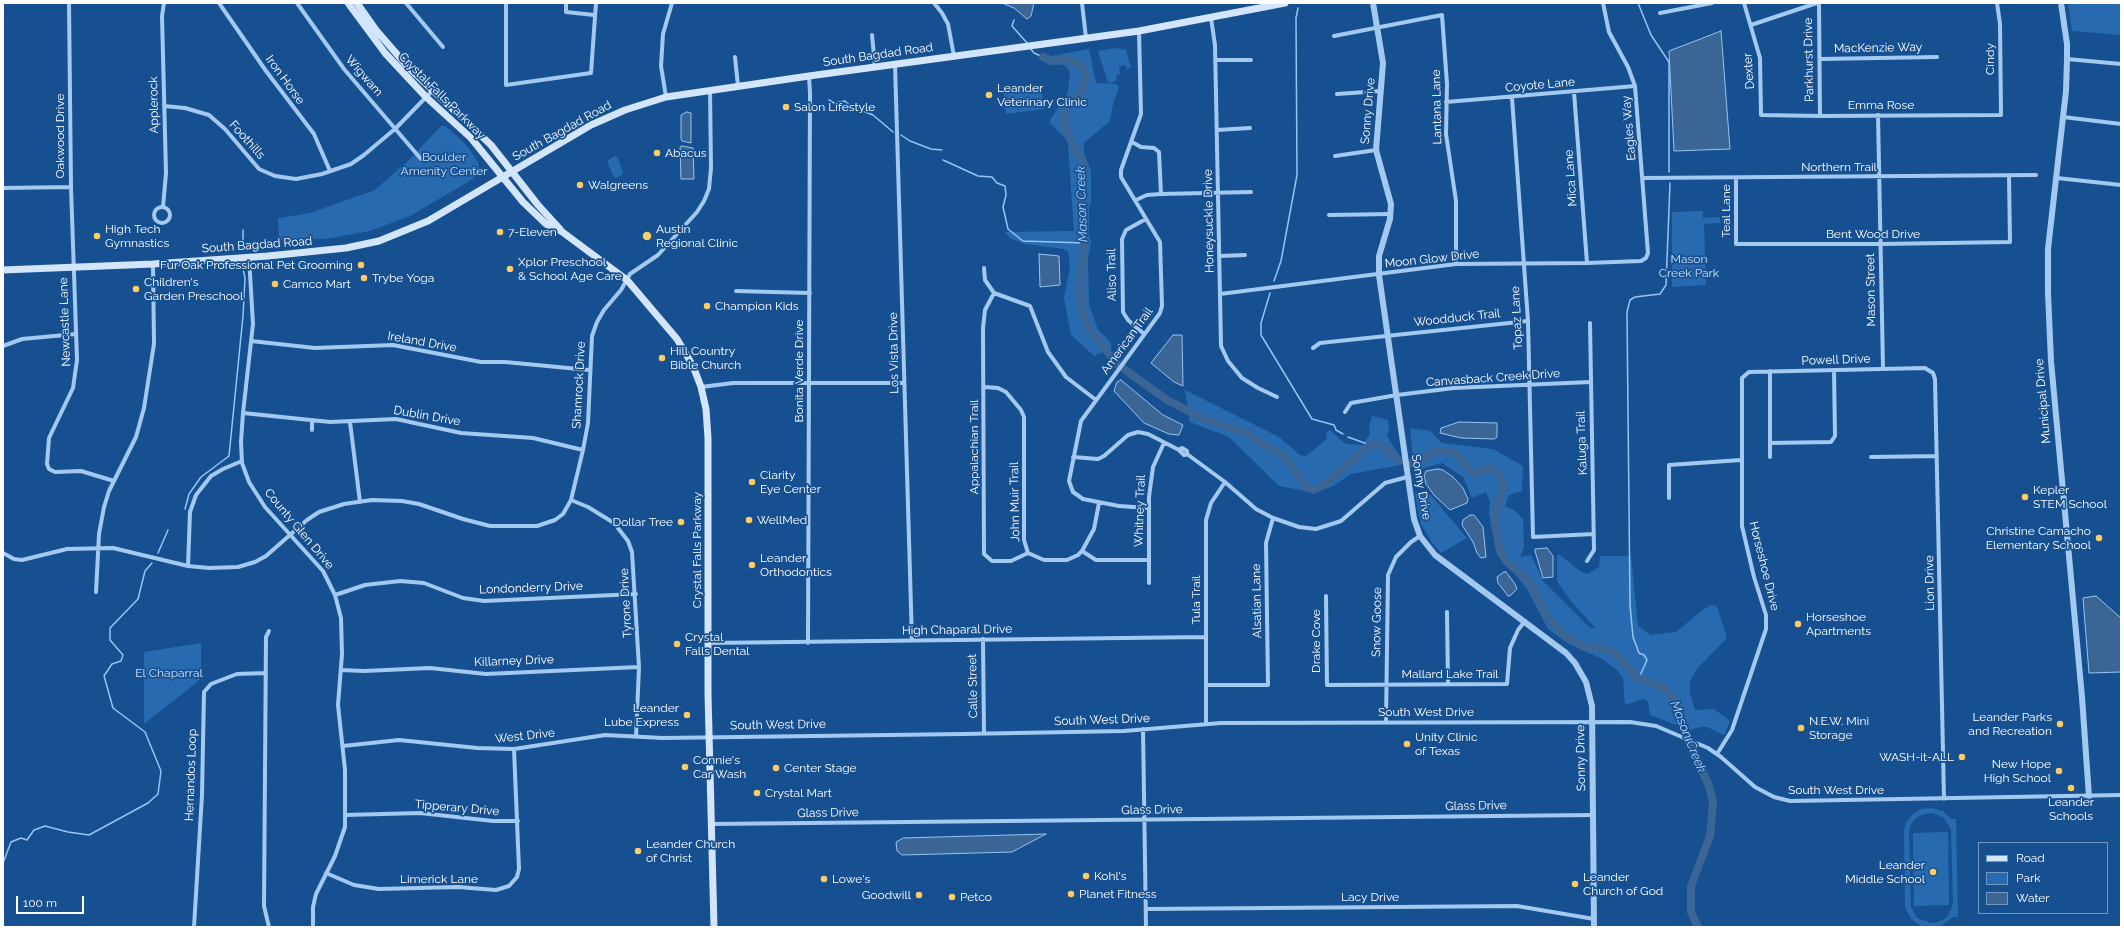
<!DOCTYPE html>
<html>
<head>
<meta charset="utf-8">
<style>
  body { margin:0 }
  #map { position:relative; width:2124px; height:930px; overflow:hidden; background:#165091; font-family:Raleway,sans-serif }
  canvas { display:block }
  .frame { position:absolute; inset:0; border:4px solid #fff; pointer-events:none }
  .legend { position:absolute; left:1978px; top:842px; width:130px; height:72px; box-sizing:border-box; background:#165091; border:1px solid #7396bd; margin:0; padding:5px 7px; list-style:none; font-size:12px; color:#fff }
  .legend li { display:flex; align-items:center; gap:8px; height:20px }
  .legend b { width:20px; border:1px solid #7396bd }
  .scale { position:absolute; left:16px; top:896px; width:68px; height:18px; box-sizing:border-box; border:2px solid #fff; border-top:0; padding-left:5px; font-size:12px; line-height:14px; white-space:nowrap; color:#fff; -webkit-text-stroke:3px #165091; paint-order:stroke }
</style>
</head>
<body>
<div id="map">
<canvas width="2124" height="930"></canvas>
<div class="frame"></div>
<ul class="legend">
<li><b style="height:5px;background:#d2e5fb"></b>Road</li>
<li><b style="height:11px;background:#286ab0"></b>Park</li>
<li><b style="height:11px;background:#3b6594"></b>Water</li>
</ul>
<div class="scale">100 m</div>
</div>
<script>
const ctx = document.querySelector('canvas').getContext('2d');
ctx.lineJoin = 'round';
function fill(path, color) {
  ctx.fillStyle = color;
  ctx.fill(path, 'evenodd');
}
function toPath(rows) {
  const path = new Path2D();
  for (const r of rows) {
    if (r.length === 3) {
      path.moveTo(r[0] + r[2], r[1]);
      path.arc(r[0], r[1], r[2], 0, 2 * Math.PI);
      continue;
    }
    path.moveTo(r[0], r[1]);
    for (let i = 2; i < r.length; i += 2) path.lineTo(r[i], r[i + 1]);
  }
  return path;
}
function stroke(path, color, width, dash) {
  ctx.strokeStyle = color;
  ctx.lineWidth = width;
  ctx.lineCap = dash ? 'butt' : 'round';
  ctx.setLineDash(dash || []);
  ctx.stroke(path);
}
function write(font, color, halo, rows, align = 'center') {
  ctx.font = font + ' Raleway,sans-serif';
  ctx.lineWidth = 3.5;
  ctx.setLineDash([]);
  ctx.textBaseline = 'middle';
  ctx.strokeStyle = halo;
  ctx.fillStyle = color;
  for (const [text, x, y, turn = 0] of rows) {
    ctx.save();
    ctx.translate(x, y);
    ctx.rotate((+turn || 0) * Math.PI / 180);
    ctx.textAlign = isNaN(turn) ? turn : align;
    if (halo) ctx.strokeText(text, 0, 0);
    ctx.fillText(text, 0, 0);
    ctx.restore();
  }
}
fill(toPath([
  [2068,3,2121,3,2121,35,2072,31],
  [1116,48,1126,50,1131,68,1127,69,1125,65,1121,66,1119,68,1120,74,1116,75,1117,80,1110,83,1107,80,1098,51],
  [1089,49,1096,83,1117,84,1119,88,1113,104,1110,121,1084,143,1084,153,1091,171,1091,202,1089,208,1089,233,1091,242,1088,258,1089,304,1098,330,1111,342,1111,349,1094,356,1071,335,1064,298,1070,267,1068,251,1064,249,1025,244,1010,238,1005,232,1074,231,1068,144,1065,138,1049,122,1068,92,1070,72,1065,66,1043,60,1046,57],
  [1041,84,1044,109,1006,114,1003,90],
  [441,126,445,126,457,136,467,146,478,162,479,171,473,179,410,216,370,231,325,239,279,240,278,218,310,213,375,190,409,160],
  [614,156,617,157,623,172,622,175,616,178,613,176,607,161],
  [1703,211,1703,218,1720,217,1720,223,1704,224,1706,285,1672,287,1672,212],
  [1185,390,1279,437,1300,455,1306,456,1321,444,1327,438,1326,433,1330,430,1346,444,1363,445,1370,434,1369,427,1372,416,1388,420,1389,429,1387,436,1399,455,1400,465,1351,474,1333,486,1315,493,1279,486,1229,437,1190,422],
  [1410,428,1430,431,1442,443,1493,449,1523,466,1522,491,1509,495,1505,506,1515,511,1523,519,1524,547,1520,557,1531,555,1543,581,1589,627,1596,629,1571,601,1557,581,1557,556,1559,554,1581,572,1588,574,1599,567,1600,556,1631,556,1638,626,1651,635,1676,632,1704,609,1711,605,1717,606,1727,638,1697,669,1690,681,1690,693,1695,710,1714,709,1730,721,1724,735,1707,727,1700,727,1690,730,1650,715,1648,701,1643,699,1625,705,1623,678,1617,670,1602,659,1569,644,1548,629,1527,589,1496,551,1489,513,1490,502,1486,492,1472,498,1463,477,1442,463,1414,471],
  [1415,493,1429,493,1467,538,1441,553,1431,541,1421,524],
  [201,643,201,679,144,724,144,652],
  [1932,808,1943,811,1951,819,1956,819,1958,917,1953,917,1940,927,1922,927,1911,919,1905,907,1904,831,1906,823,1913,814,1921,809],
  [1933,813,1944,818,1951,829,1953,902,1951,910,1946,918,1938,922,1931,923,1917,918,1911,907,1909,833,1911,824,1916,818,1924,814],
  [1948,832,1949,905,1914,906,1913,833]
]), '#286ab0');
const water = toPath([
  [1002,3,1034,3,1031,16,1027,19,1014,8,1002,3],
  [1721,31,1730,149,1674,151,1669,51,1721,31],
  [687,112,691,113,691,143,682,141,681,139,681,115,687,112],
  [682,146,693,148,694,179,681,179,680,147,682,146],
  [1039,254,1059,256,1060,285,1040,287,1039,254],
  [1173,335,1182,335,1183,386,1174,382,1151,363,1173,335],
  [1121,380,1163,415,1183,425,1179,435,1169,434,1144,423,1114,391,1117,382,1121,380],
  [1459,422,1497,423,1497,437,1494,439,1461,438,1440,433,1441,428,1459,422],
  [1438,469,1443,470,1453,477,1463,488,1468,499,1467,503,1450,510,1434,495,1426,484,1424,476,1426,471,1438,469],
  [1470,515,1474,515,1483,527,1486,557,1481,558,1477,553,1473,542,1462,525,1463,520,1470,515],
  [1547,548,1553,556,1553,577,1543,578,1535,551,1535,549,1547,548],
  [1504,572,1506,572,1515,584,1517,589,1510,596,1508,596,1498,583,1497,577,1504,572],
  [2096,596,2121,618,2121,672,2089,673,2083,598,2096,596],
  [1046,834,1012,852,902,855,897,851,896,842,903,838,1046,834]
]);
fill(water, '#3b6594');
stroke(water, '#96c4f3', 1);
stroke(toPath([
  [1638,3,1651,35,1669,62,1669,172],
  [1014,20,1012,26,1028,44],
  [1030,48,1034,53,1043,57],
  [829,100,834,103,845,101,850,106,873,115,893,132],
  [901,135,910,141,931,149,942,150],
  [943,160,978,176,992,177,997,183,1005,186,1006,195,1003,207,1008,229,1023,241,1084,243],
  [243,242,243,230],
  [1274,281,1281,261,1297,175,1296,18,1298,8],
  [1270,293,1261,323,1261,335,1312,419,1334,425,1336,430,1343,434],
  [1348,437,1370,445],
  [185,509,189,494,201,477,229,456,243,316,245,278,242,264],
  [158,553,168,530],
  [1639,678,1647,660,1644,655,1639,653,1633,637,1630,605,1627,312,1630,300,1635,297,1660,294,1666,285,1670,183],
  [3,863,11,842,21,838,27,840,34,830,45,826,68,832,89,835,148,803,158,794,161,771,145,732,113,708,104,676,112,664,121,661,123,655,110,640,110,628,138,599,145,571,152,563]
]), '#96c4f3', 1.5);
stroke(toPath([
  [1043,57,1052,61,1069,60,1081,65,1086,74,1082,93,1067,104,1063,119,1065,129,1084,165,1082,196,1084,243,1080,294,1085,323,1117,364],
  [1124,369,1167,400,1204,419,1248,433,1252,438,1285,457,1307,488,1314,490,1324,485,1370,445,1379,444,1400,461],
  [1411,463,1415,464,1423,460,1433,451,1451,451,1460,458,1472,473,1492,468,1498,473,1503,486,1494,518,1500,551,1507,562,1529,581,1548,618,1562,634,1584,647,1610,650,1624,662,1636,677,1664,688,1675,700,1683,728,1709,786,1713,803,1710,836,1691,886,1691,912,1698,927]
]), '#3b6594', 8);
stroke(toPath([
  [69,3,71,187,77,360,73,388,49,438,47,464,49,469,55,472,81,471,114,481],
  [219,3,266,71,314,134,330,171],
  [297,3,344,69,421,159],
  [406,3,443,47],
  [506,3,506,85,591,73,596,3],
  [566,3,566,12,594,15],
  [934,3,942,13,948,24,954,56],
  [1082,3,1086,38],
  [1744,3,1760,58,1761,115,1820,116,2001,115,2000,24,1997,3],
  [1819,3,1820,116],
  [1660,13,1712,3],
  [1211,18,1215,45,1221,346,1228,361,1242,378,1258,388,1277,397],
  [1751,25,1817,3],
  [1139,31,1141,114,1121,170,1121,177,1160,242,1162,306,1160,313,1081,421,1069,481,1073,492,1083,499,1119,506,1148,508],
  [872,35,875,67],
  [1334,36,1442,15,1447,84,1446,134,1456,201,1456,264],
  [735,57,738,86],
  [1820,59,1937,57],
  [2067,59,2121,64],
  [1215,60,1251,60],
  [895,64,912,641],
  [1574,92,1587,263],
  [1337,94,1380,91],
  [666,97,661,66,663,34,672,3],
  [1512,98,1528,321,1533,537,1594,534],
  [1446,102,1635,86],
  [164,106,185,108,209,115,225,129,259,169,275,176,296,179,322,174,351,164,364,155,396,128,432,91],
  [1878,115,1883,368],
  [2063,117,2121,124],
  [1217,130,1250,128],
  [1132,142,1141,147,1154,148,1159,152,1161,194],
  [1335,156,1376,150],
  [1643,178,2036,175],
  [1736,178,1736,244,1880,244,2010,242,2009,176],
  [2057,178,2121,185],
  [3,188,71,187],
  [1136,200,1147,195,1161,194,1251,192],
  [163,207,166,173,162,16,164,3],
  [162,215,8],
  [1329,215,1391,214],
  [1220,256,1245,255],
  [249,257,253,324,243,413,241,442,242,463,249,482,265,507,323,571,335,595,341,618,342,654,338,705,345,770,345,827,335,856,316,894,313,907,313,927],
  [984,268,985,280,994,293,1030,306,1048,352,1066,377,1096,400],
  [736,291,810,293],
  [994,293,985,310,983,328,984,554,992,561,1011,561,1028,553],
  [1220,294,1456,264,1587,263,1641,261,1646,258,1648,253,1635,86,1628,67,1609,32,1603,3],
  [1144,334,1128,320,1123,312,1122,239,1126,230,1146,219],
  [251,341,315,348,393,345,481,362,505,362,589,370],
  [3,346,22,339,76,334],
  [1313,348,1320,343,1528,321],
  [1770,371,1770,457],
  [701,387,733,383,904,383],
  [985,387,998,388,1006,392,1021,410,1024,417,1024,540,1028,553,1044,560,1067,560,1078,555,1082,551,1094,529,1099,503],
  [1345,412,1351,403,1397,395,1454,388,1590,382],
  [243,413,330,422,396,419,461,433,533,438,583,450],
  [350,422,360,502],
  [312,430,312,421],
  [1770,443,1831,442,1835,436,1834,370],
  [1179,450,1182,448,1187,451,1187,454,1225,482,1256,509,1273,518,1299,527,1316,529,1341,521,1385,483,1407,477],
  [1073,457,1098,459,1104,456,1128,435,1138,432,1148,434,1179,450,1184,455,1187,454],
  [1871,457,1937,456],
  [1669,498,1669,465,1741,460],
  [571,500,588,507,614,523,628,541,632,552,639,667,636,737],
  [1082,551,1096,560,1149,560],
  [3,553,14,559,22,560,67,549,113,548,188,566,209,568,238,567,255,562,266,556,307,520,319,512,344,504,372,500,402,501,419,504,463,519,490,526,537,526,555,520,563,514,571,500,583,450,588,423,592,336,597,322,604,310,621,290,630,274,658,255,697,212,704,201,709,189,711,168,710,90],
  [1587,561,1594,550,1590,323],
  [188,566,190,512,196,495,211,476,223,469,242,461],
  [1149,583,1149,497,1153,467,1164,443],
  [96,592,99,534,104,507,109,491,136,437,144,408,154,344,153,264],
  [335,595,365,585,400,581,424,583,463,598,484,601,636,594],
  [1326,596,1327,685,1507,684,1510,648,1518,630,1525,621],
  [1447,612,1448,684],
  [269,631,266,637,264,906,269,927],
  [983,639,984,733],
  [708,643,1206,637],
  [808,643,810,93,809,76],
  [341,670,364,671,430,668,486,674,639,667],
  [1206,685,1268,685,1266,543,1273,518],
  [1386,722,1388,575,1396,557,1411,542,1420,536],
  [1206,724,1206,520,1211,503,1225,482],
  [1143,729,1146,927],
  [343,746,399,740,477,748,514,749,605,735,663,738,963,734,1124,731,1221,723,1630,722,1656,726,1708,748,1721,757,1755,787,1774,797,1790,801,2121,795],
  [1717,754,1732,730,1766,629,1766,615,1754,577,1742,526,1742,378,1749,372,1925,368,1933,373,1935,379,1944,799],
  [345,815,420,813,493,821,518,821],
  [711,824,1593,815],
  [326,873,354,885,379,889,458,887,496,890,509,886,517,877,519,869,514,749],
  [1146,909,1517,906,1594,919],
  [194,927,202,795,204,692,211,684,229,677,237,674,266,673]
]), '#a3c9f0', 4);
stroke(toPath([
  [1373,3,1383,63,1376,150,1391,204,1390,219,1379,256,1379,275,1414,519,1420,536,1435,555,1566,653,1575,663,1586,682,1592,706,1594,927],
  [2061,3,2067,44,2067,59,2066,91,2048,249,2048,293,2051,361,2082,697,2089,797]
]), '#a3c9f0', 6);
stroke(toPath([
  [348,3,385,53,426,97,471,138,523,202,546,224,561,231,627,280,677,339,693,366,701,387,706,409,708,438,708,694,714,927],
  [357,3,376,30,408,67,491,145,538,205,560,229],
  [3,270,153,264,268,256,346,248,379,241,428,221,591,125,625,110,666,97,809,76,1139,31,1285,3]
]), '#d2e5fb', 7);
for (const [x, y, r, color] of [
  [989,95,4,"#ffcc63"],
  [786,107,4,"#ffcc63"],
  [657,153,4,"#ffcc63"],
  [580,185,4,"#ffcc63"],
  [500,232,4,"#ffcc63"],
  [97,236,4,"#ffcc63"],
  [647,236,5,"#ffcc63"],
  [361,265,4,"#ffcc63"],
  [510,269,4,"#ffcc63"],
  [364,278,4,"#ffcc63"],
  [275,284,4,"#ffcc63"],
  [136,289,4,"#ffcc63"],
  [707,306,4,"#ffcc63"],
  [662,358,4,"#ffcc63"],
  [752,482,4,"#ffcc63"],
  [2025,497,4,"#ffcc63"],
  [749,520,4,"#ffcc63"],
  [681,522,4,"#ffcc63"],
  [2099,538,4,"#ffcc63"],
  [752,565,4,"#ffcc63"],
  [1798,624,4,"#ffcc63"],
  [677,644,4,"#ffcc63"],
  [687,715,4,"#ffcc63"],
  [2060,724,4,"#ffcc63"],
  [1801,728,4,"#ffcc63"],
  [1407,744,4,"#ffcc63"],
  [1962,757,4,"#ffcc63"],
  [685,767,4,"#ffcc63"],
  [776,768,4,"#ffcc63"],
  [2059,771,4,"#ffcc63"],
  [2071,788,4,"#ffcc63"],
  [757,793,4,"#ffcc63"],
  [638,851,4,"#ffcc63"],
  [1933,872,4,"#ffcc63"],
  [1086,876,4,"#ffcc63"],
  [824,879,4,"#ffcc63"],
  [1575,884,4,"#ffcc63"],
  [1071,894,4,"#ffcc63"],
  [919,895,4,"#ffcc63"],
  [952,897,4,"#ffcc63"]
]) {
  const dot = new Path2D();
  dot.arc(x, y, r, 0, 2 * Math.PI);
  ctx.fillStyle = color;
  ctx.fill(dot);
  stroke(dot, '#165091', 1.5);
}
write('12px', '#fff', '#165091', [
  ["MacKenzie Way",1878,48,-1],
  ["South Bagdad Road",878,55,-8],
  ["Cindy",1990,59,-90],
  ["Parkhurst Drive",1809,60,-91],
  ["Dexter",1749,71,-94],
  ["Wigwam",364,76,49],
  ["Iron Horse",285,80,54],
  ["Coyote Lane",1540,85,-5],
  ["Crystal Falls Parkway",442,96,45],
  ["Applerock",154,105,-91],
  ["Emma Rose",1881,105],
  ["Lantana Lane",1437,107,-91],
  ["Sonny Drive",1368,111,-85],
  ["Eagles Way",1629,128,-95],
  ["South Bagdad Road",562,131,-29],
  ["Oakwood Drive",60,136,-90],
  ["Foothills",247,140,48],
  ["Northern Trail",1839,167],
  ["Mica Lane",1571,178,-94],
  ["Teal Lane",1726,211,-90],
  ["Honeysuckle Drive",1209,221,-91],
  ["Bent Wood Drive",1873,234],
  ["South Bagdad Road",257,245,-4],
  ["Moon Glow Drive",1432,259,-6],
  ["Aliso Trail",1112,275,-91],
  ["Mason Street",1871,290,-91],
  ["Woodduck Trail",1457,318,-6],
  ["Topaz Lane",1517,318,-93],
  ["Newcastle Lane",65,322,-92],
  ["American Trail",1127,341,-54],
  ["Ireland Drive",422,342,10],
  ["Los Vista Drive",894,353,-91],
  ["Powell Drive",1836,360,-2],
  ["Bonita Verde Drive",799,371,-90],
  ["Canvasback Creek Drive",1493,378,-4],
  ["Shamrock Drive",579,385,-87],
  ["Municipal Drive",2043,401,-95],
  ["Dublin Drive",427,416,10],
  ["Kaluga Trail",1582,443,-92],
  ["Appalachian Trail",974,447,-90],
  ["Sonny Drive",1421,487,80],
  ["John Muir Trail",1015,502,-91],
  ["Whitney Trail",1140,511,-88],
  ["County Glen Drive",299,529,50],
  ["Crystal Falls Parkway",697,550,-90],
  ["Horseshoe Drive",1764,566,76],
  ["Lion Drive",1930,583,-91],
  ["Londonderry Drive",531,588,-2],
  ["Tula Trail",1196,600,-90],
  ["Alsatian Lane",1257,601,-91],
  ["Tyrone Drive",626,603,-93],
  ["Snow Goose",1377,622,-89],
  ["High Chaparal Drive",957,630,-1],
  ["Drake Cove",1316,641,-90],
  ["Killarney Drive",514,661,-2],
  ["Mallard Lake Trail",1450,674],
  ["Calle Street",973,686,-91],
  ["South West Drive",1426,712],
  ["South West Drive",1102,720,-2],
  ["South West Drive",778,725,-1],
  ["West Drive",525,736,-6],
  ["Sonny Drive",1581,758,-91],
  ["Hernandos Loop",191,775,-88],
  ["South West Drive",1836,790],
  ["Glass Drive",1476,806,-1],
  ["Tipperary Drive",457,808,5],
  ["Glass Drive",1152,810,-1],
  ["Glass Drive",828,813,-1],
  ["Limerick Lane",439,879],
  ["Lacy Drive",1370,897]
]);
write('12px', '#fff', '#165091', [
  ["Leander",997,88],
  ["Veterinary Clinic",997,102],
  ["Salon Lifestyle",794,107],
  ["Abacus",665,153],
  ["Walgreens",588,185],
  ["High Tech",105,229],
  ["Gymnastics",105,243],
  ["Austin",656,229],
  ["Regional Clinic",656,243],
  ["7-Eleven",508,232],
  ["Xplor Preschool",518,262],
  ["& School Age Care",518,276],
  ["Fur Oak Professional Pet Grooming",353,265,"right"],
  ["Trybe Yoga",372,278],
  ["Children's",144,282],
  ["Garden Preschool",144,296],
  ["Camco Mart",283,284],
  ["Champion Kids",715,306],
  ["Hill Country",670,351],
  ["Bible Church",670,365],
  ["Clarity",760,475],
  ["Eye Center",760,489],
  ["Kepler",2033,490],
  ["STEM School",2033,504],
  ["WellMed",757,520],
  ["Dollar Tree",673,522,"right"],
  ["Christine Camacho",2091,531,"right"],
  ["Elementary School",2091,545,"right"],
  ["Leander",760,558],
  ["Orthodontics",760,572],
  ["Horseshoe",1806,617],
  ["Apartments",1806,631],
  ["Crystal",685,637],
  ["Falls Dental",685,651],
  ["Leander",679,708,"right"],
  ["Lube Express",679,722,"right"],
  ["Leander Parks",2052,717,"right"],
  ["and Recreation",2052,731,"right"],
  ["N.E.W. Mini",1809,721],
  ["Storage",1809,735],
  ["Unity Clinic",1415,737],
  ["of Texas",1415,751],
  ["WASH-it-ALL",1954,757,"right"],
  ["Connie's",693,760],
  ["Car Wash",693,774],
  ["New Hope",2051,764,"right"],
  ["High School",2051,778,"right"],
  ["Center Stage",784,768],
  ["Crystal Mart",765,793],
  ["Leander",2071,802,"center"],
  ["Schools",2071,816,"center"],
  ["Leander Church",646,844],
  ["of Christ",646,858],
  ["Leander",1925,865,"right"],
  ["Middle School",1925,879,"right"],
  ["Kohl's",1094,876],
  ["Leander",1583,877],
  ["Church of God",1583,891],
  ["Lowe's",832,879],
  ["Planet Fitness",1079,894],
  ["Goodwill",911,895,"right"],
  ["Petco",960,897]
], 'left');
write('12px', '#cae2fc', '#165091', [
  ["Boulder",444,157],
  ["Amenity Center",444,171],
  ["Mason",1689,259],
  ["Creek Park",1689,273],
  ["El Chaparral",169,673]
]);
write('italic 13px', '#b0d3f7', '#165091', [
  ["Mason Creek",1082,204,-92],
  ["Mason Creek",1688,737,68]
]);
</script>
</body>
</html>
